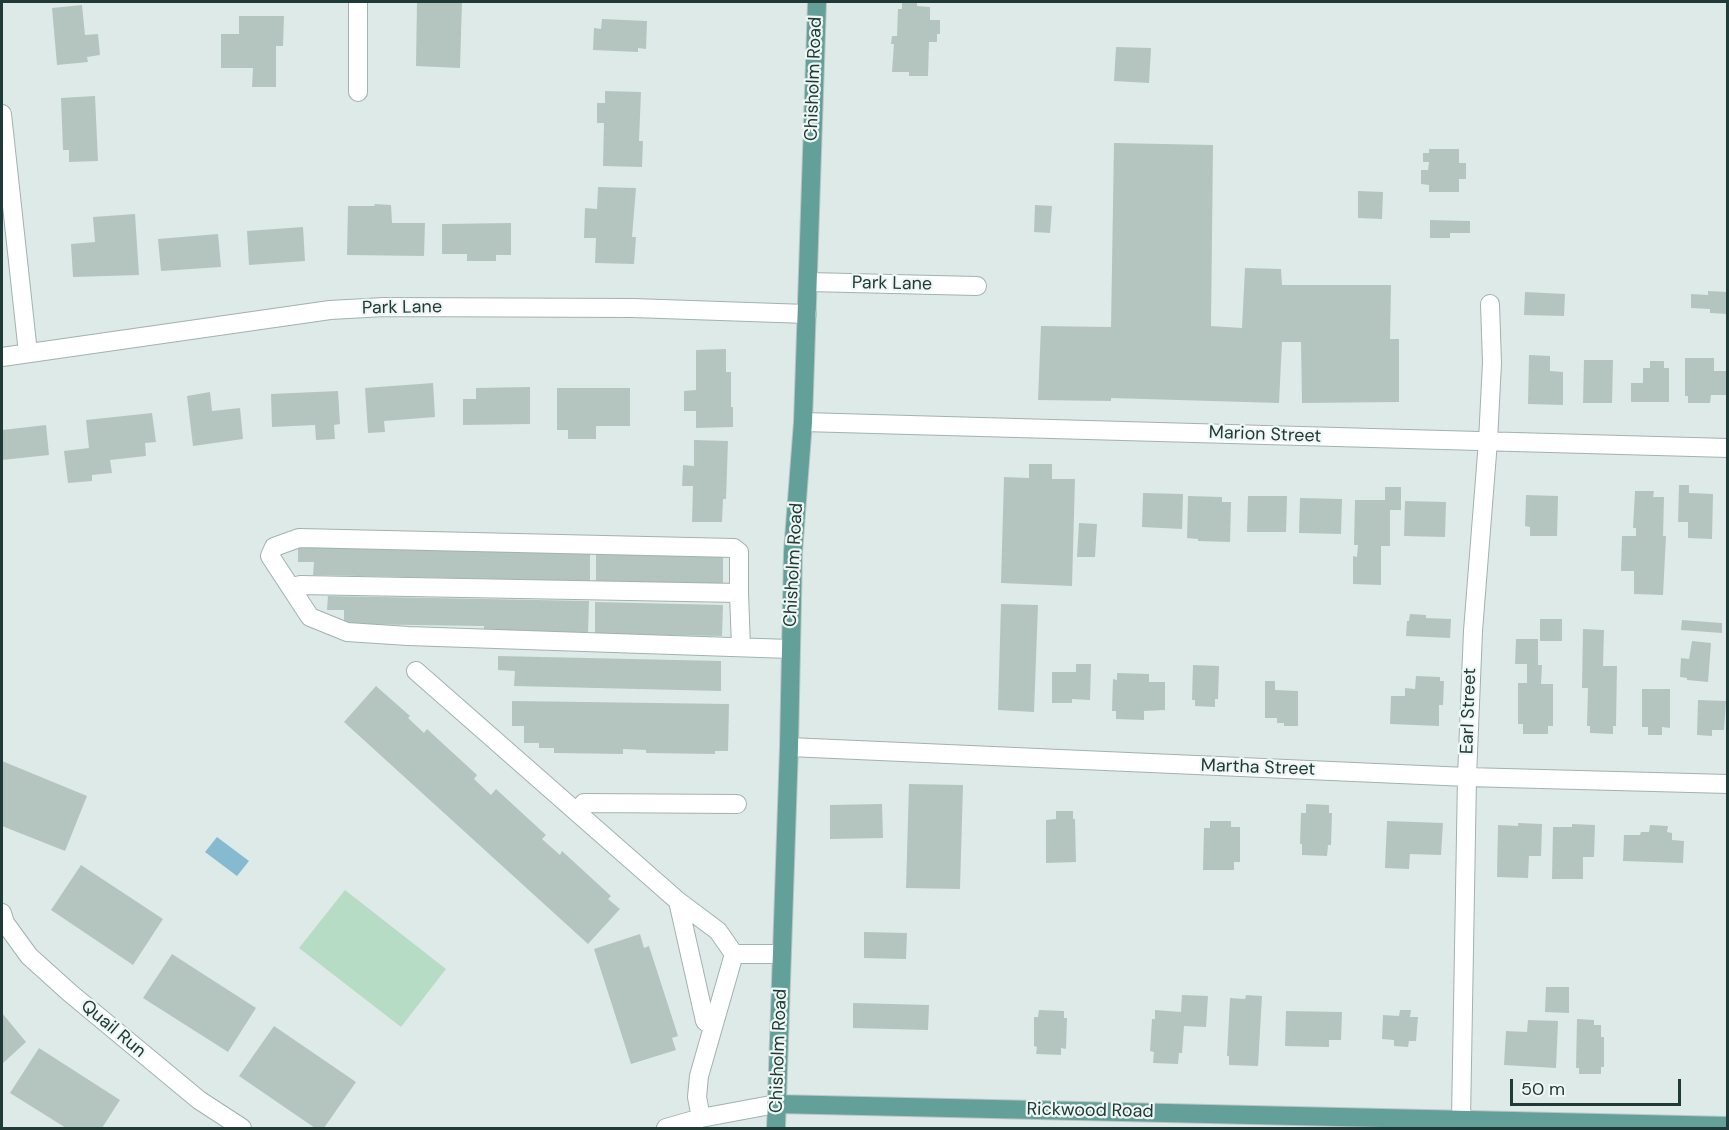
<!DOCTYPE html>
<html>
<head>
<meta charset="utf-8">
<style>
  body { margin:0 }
  #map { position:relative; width:1729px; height:1130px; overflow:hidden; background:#deeae7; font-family:"DM Sans",sans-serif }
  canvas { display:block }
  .frame { position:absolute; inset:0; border:3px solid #203a37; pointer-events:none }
  .scale { position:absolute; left:1510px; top:1079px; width:171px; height:27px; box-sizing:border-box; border:3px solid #203a37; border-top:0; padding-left:8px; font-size:18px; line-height:21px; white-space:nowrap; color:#203a37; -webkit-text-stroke:4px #eff7f4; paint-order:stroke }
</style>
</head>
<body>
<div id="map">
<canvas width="1729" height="1130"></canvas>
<div class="frame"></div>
<div class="scale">50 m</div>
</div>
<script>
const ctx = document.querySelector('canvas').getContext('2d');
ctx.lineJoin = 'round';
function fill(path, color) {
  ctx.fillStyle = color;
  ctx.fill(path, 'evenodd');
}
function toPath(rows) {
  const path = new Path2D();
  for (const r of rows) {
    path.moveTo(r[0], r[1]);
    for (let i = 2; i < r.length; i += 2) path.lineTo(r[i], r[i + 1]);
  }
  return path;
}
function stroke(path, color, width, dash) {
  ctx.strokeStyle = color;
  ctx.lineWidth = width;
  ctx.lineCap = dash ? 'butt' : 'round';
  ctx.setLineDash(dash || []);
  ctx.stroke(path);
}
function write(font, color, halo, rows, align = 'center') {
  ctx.font = font + ' "DM Sans",sans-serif';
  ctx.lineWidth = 4.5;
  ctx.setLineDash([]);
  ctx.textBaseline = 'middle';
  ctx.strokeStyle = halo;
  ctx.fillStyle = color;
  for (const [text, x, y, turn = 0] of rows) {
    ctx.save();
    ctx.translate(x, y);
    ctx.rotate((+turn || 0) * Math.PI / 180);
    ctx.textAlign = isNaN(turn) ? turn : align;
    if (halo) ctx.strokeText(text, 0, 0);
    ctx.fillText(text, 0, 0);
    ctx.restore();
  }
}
fill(toPath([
  [345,890,446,969,401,1027,299,948]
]), '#b7dcc6');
fill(toPath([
  [217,837,249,861,237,876,205,852]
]), '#85bad1');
fill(toPath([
  [417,2,462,2,460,68,416,66],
  [902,2,917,2,917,6,930,7,930,20,940,20,940,34,937,34,937,42,929,42,928,76,909,76,909,72,892,72,894,44,891,44,892,36,897,36,898,9,902,9],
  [82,5,85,35,98,34,100,55,87,57,88,62,57,65,52,8],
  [239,16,284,16,283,46,276,46,276,87,252,87,253,68,221,68,221,34,239,34],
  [602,19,647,21,646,49,638,48,638,52,593,50,594,28,601,29],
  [1116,47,1151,48,1149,83,1114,81],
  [605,91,641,92,639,141,643,141,642,167,603,166,604,123,597,123,597,103,605,103],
  [95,96,98,161,69,162,69,150,63,150,61,98],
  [1114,143,1213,145,1211,326,1242,328,1245,268,1281,269,1282,285,1391,285,1390,339,1399,339,1399,402,1302,403,1301,342,1282,342,1279,403,1111,398,1111,401,1038,400,1041,326,1111,327],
  [1429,149,1459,149,1459,163,1466,163,1466,179,1459,179,1459,192,1429,192,1429,185,1421,184,1421,170,1428,170,1429,162,1423,162,1423,153,1429,153],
  [598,187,636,188,632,237,636,237,634,264,595,263,596,238,584,238,585,208,597,209],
  [1358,191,1383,192,1382,219,1358,218],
  [374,204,391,205,392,223,425,223,424,256,347,255,348,206,375,206],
  [1035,205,1052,206,1050,233,1034,232],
  [135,214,139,275,73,277,71,244,95,242,93,217],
  [1430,220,1470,221,1470,233,1450,233,1450,238,1430,238],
  [511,223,511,255,496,255,496,261,467,261,467,254,442,254,442,224],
  [303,227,305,261,249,265,247,231],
  [218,234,221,267,161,271,158,239],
  [1708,291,1728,292,1728,314,1710,313,1710,309,1691,308,1691,294,1708,295],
  [1525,292,1565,294,1564,316,1524,315],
  [726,349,726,372,731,372,731,407,733,407,733,427,696,428,696,411,684,411,684,391,696,390,696,350],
  [1529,355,1550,356,1550,371,1563,372,1563,405,1528,404],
  [1685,358,1714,358,1714,371,1728,371,1728,395,1711,395,1710,403,1688,403,1688,396,1685,396],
  [1584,360,1613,360,1612,403,1583,403],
  [1650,361,1664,361,1664,368,1669,368,1669,402,1631,402,1631,383,1643,383,1643,368,1650,368],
  [433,383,435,417,384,421,385,432,368,433,365,388],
  [530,387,530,424,463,425,463,399,476,399,476,388],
  [557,388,630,388,630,426,596,426,596,439,568,439,568,430,557,430],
  [338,391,340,424,334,425,335,439,316,440,315,425,272,427,271,394],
  [210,392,212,411,240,408,243,439,193,446,187,396],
  [152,413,156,442,145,443,146,456,110,460,112,473,92,475,92,481,68,483,64,451,89,448,86,420],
  [46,425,49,455,2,460,2,430],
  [694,440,728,441,726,499,723,499,722,522,692,522,693,486,682,486,683,465,694,466],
  [1029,464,1052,464,1052,479,1075,479,1072,586,1001,583,1004,477,1029,478],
  [1679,485,1689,485,1689,493,1713,494,1712,539,1688,538,1688,522,1678,522],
  [1385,487,1401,487,1401,510,1390,510,1390,546,1381,546,1381,585,1353,584,1353,556,1357,557,1358,545,1354,545,1355,500,1385,500],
  [1635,491,1654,491,1653,497,1664,497,1663,536,1666,536,1663,595,1634,594,1634,571,1621,571,1622,536,1636,536,1636,528,1633,528],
  [1143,493,1183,494,1182,529,1142,527],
  [1526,495,1558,496,1557,536,1530,536,1530,527,1525,526],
  [1188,496,1222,497,1222,502,1231,502,1230,542,1198,541,1198,539,1187,538],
  [1248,496,1287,496,1286,532,1247,532],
  [1300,498,1342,499,1341,534,1299,533],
  [1405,501,1446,502,1445,537,1404,536],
  [1079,523,1097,524,1095,557,1077,557],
  [298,547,590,554,590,581,313,575,314,562,298,562],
  [596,554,723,556,723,584,596,582],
  [328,596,589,601,588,634,484,632,484,626,344,624,344,610,327,610],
  [595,602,723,605,722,636,595,634],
  [1001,604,1038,605,1034,712,998,710],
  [1410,614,1426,615,1426,618,1451,619,1450,638,1406,636,1407,621,1409,621],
  [1540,619,1562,619,1562,641,1540,641],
  [1682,620,1722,623,1722,633,1681,630],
  [1583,629,1604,630,1603,666,1617,666,1616,726,1613,726,1613,734,1590,733,1590,726,1587,726,1588,688,1582,688],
  [1516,639,1538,639,1538,665,1542,665,1541,684,1553,684,1553,726,1548,726,1548,734,1523,734,1523,724,1518,724,1518,683,1527,683,1527,664,1515,664],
  [1692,641,1711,643,1708,682,1687,680,1687,678,1680,677,1681,658,1689,659],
  [498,656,721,661,721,691,514,686,515,671,498,670],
  [1076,664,1091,664,1090,700,1072,699,1072,703,1052,703,1052,672,1076,672],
  [1193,665,1219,666,1218,699,1215,699,1215,707,1195,706,1195,700,1192,700],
  [1117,673,1149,674,1149,682,1165,682,1165,710,1144,711,1144,720,1116,719,1116,711,1112,711,1113,679,1117,680],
  [1416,676,1440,677,1440,681,1444,681,1443,705,1439,705,1439,726,1390,724,1391,696,1405,696,1405,688,1415,689],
  [1265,681,1275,681,1275,690,1298,691,1298,726,1284,726,1284,723,1277,723,1277,718,1265,718],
  [376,686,410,716,408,718,424,733,427,729,477,775,474,779,491,795,496,789,546,835,542,839,560,855,562,851,611,896,608,899,620,909,588,944,344,722],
  [1642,689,1670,689,1670,728,1662,727,1662,735,1648,735,1648,727,1642,727],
  [1698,700,1726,701,1724,730,1712,730,1712,736,1697,735],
  [512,701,729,704,728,751,715,751,715,754,646,753,646,750,623,749,623,754,554,753,554,748,539,748,539,743,524,743,524,726,512,726],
  [2,761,87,796,65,851,2,826],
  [909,784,963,785,960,889,906,888],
  [882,804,883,838,830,839,830,805],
  [1306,804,1329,805,1329,813,1332,813,1331,845,1328,845,1327,856,1302,855,1302,844,1300,844,1301,813,1306,813],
  [1056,811,1073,811,1073,819,1075,819,1076,862,1046,863,1046,820,1056,819],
  [1210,821,1231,821,1231,827,1240,827,1240,862,1234,862,1234,870,1203,870,1204,828,1210,828],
  [1387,821,1443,823,1441,855,1410,854,1409,869,1385,868],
  [1518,823,1542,824,1541,856,1529,856,1528,878,1497,877,1498,825,1518,826],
  [1572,824,1595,825,1594,857,1583,857,1583,879,1552,879,1553,827,1572,827],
  [1650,825,1668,826,1667,832,1672,833,1672,840,1684,841,1683,863,1623,861,1624,835,1640,835,1641,832,1649,832],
  [81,865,163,919,133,965,51,910],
  [864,932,907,933,906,959,864,958],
  [640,934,644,948,649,946,678,1036,672,1038,676,1050,631,1064,594,949],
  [172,954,256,1008,228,1052,143,998],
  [1546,987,1569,987,1569,1013,1545,1012],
  [1182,995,1208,996,1206,1027,1184,1026,1182,1053,1179,1053,1178,1064,1153,1063,1154,1052,1150,1051,1152,1019,1155,1019,1155,1010,1181,1012],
  [1246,995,1262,996,1258,1066,1229,1065,1229,1056,1227,1056,1230,998,1245,999],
  [853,1003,929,1005,928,1030,853,1028],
  [1039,1010,1064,1011,1064,1018,1067,1018,1066,1049,1061,1048,1061,1055,1036,1054,1037,1047,1034,1046,1034,1017,1038,1017],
  [1400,1010,1411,1010,1410,1017,1418,1017,1416,1041,1409,1041,1408,1047,1394,1046,1394,1040,1382,1039,1383,1015,1399,1016],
  [1286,1011,1342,1012,1341,1040,1329,1040,1329,1047,1285,1046],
  [2,1013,26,1042,2,1064],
  [1577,1019,1594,1020,1594,1025,1601,1025,1601,1037,1604,1037,1604,1067,1601,1067,1601,1074,1579,1074,1579,1068,1576,1068],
  [1528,1020,1558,1021,1556,1068,1504,1065,1506,1031,1527,1032],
  [274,1026,356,1082,324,1128,315,1128,239,1076],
  [39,1048,120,1100,102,1128,66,1128,10,1093]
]), '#b4c5c0');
const minor = toPath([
  [358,92,358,2],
  [2,114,28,353],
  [808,282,977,286],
  [2,357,330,310,384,307,633,308,807,314],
  [803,422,1728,448],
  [292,588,300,585,739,593,741,647],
  [739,593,739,552,734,548,299,538,274,547,270,556,310,617,347,632,408,636,790,649],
  [416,671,678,901,705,1021,713,1027],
  [789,747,1467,777,1728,784],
  [577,812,584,803,737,804],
  [678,901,718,931,734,954],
  [2,913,5,923,29,956,70,993,199,1100,242,1128],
  [701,1118,697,1097,699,1076,734,954,782,954],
  [1461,1120,1467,777,1473,631,1488,441,1492,363,1490,304],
  [666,1128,701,1118,776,1104]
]);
const major = toPath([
  [776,1104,1728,1126],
  [776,1128,789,747,793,552,803,422,817,2]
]);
stroke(minor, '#a1b2af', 20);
stroke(major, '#bcc4c3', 20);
stroke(minor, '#fff', 18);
stroke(major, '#62a099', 18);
write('18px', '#203a37', '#eff7f4', [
  ["Chisholm Road",814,79,-88],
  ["Park Lane",892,284,1],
  ["Park Lane",402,308,-1],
  ["Marion Street",1265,435,2],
  ["Chisholm Road",794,565,-87],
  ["Earl Street",1469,711,-88],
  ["Martha Street",1258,768,2],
  ["Quail Run",113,1029,40],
  ["Chisholm Road",779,1051,-88],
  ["Rickwood Road",1090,1111,1]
]);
</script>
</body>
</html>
